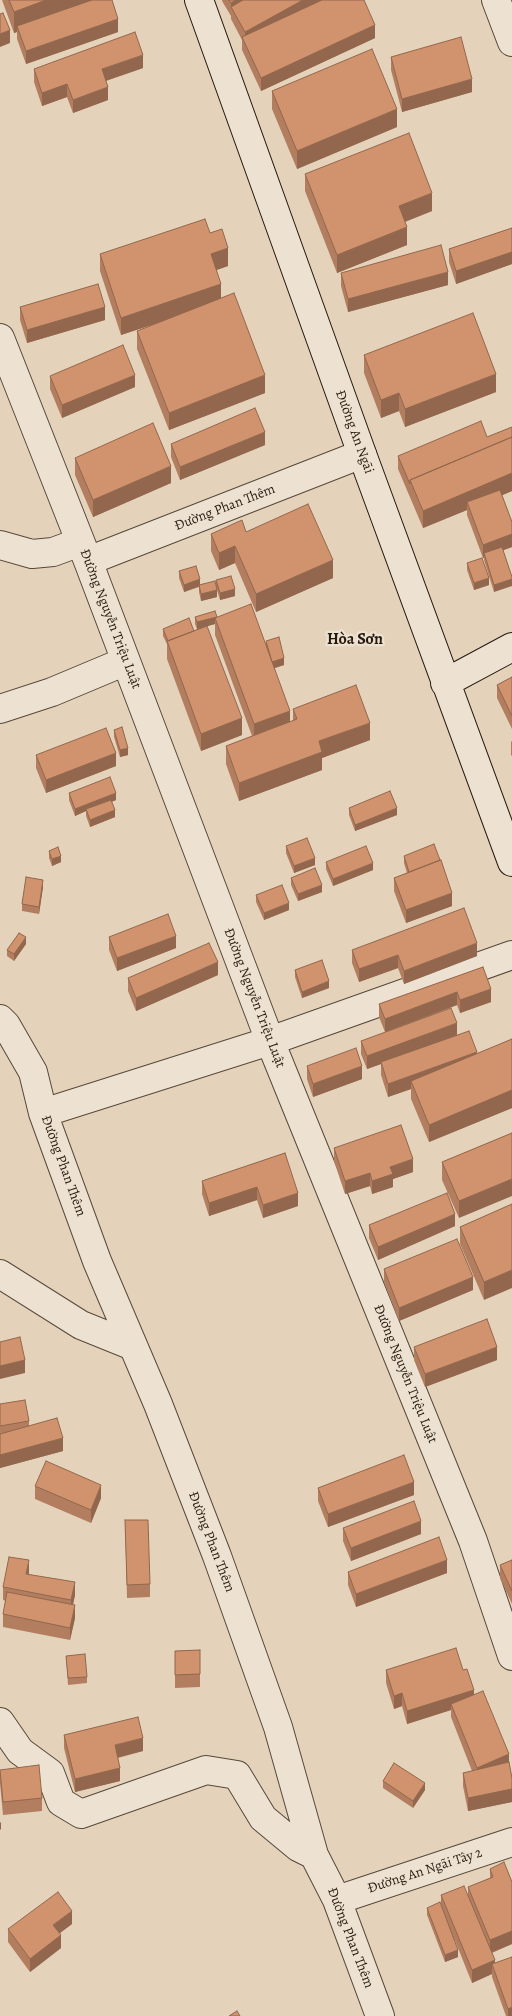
<!DOCTYPE html>
<html>
<head>
<meta charset="utf-8">
<style>
  body { margin:0 }
  canvas { display:block; background:#e4d3ba }
</style>
</head>
<body>
<canvas width="512" height="2016"></canvas>
<script>
const ctx = document.querySelector('canvas').getContext('2d');
ctx.lineJoin = 'round';
function toPath(rows) {
  const path = new Path2D();
  for (const r of rows) {
    path.moveTo(r[0], r[1]);
    for (let i = 2; i < r.length; i += 2) path.lineTo(r[i], r[i + 1]);
  }
  return path;
}
function stroke(path, color, width, dash) {
  ctx.strokeStyle = color;
  ctx.lineWidth = width;
  ctx.lineCap = dash ? 'butt' : 'round';
  ctx.setLineDash(dash || []);
  ctx.stroke(path);
}
function fill(path, color) {
  ctx.fillStyle = color;
  ctx.fill(path, 'evenodd');
}
function write(font, color, halo, rows, align = 'center') {
  ctx.font = font + ' Alegreya,serif';
  ctx.lineWidth = 4.5;
  ctx.setLineDash([]);
  ctx.textBaseline = 'middle';
  ctx.strokeStyle = halo;
  ctx.fillStyle = color;
  for (const [text, x, y, turn = 0] of rows) {
    ctx.save();
    ctx.translate(x, y);
    ctx.rotate((+turn || 0) * Math.PI / 180);
    ctx.textAlign = isNaN(turn) ? turn : align;
    if (halo) ctx.strokeText(text, 0, 0);
    ctx.fillText(text, 0, 0);
    ctx.restore();
  }
}
const minor = toPath([
  [496,0,512,42],
  [0,338,88,561,270,1041,473,1541,512,1656],
  [0,545,32,554,53,552,80,542],
  [88,561,362,454],
  [0,709,52,692,126,661],
  [0,1019,6,1025,33,1072,43,1113,97,1261,158,1404,217,1556,278,1727,314,1855,337,1900,380,2016],
  [43,1113,270,1041,512,955],
  [0,1274,81,1325,133,1346],
  [0,1722,20,1751,50,1773,61,1802,81,1814,206,1770,237,1775,263,1818,298,1847,314,1855],
  [337,1900,512,1842]
]);
const secondary = toPath([
  [199,0,362,454,512,862],
  [445,683,512,647]
]);
stroke(minor, '#56483a', 30);
stroke(secondary, '#26190f', 30);
stroke(minor, '#ede2d2', 28);
stroke(secondary, '#ede2d2', 28);
fill(toPath([
  [2,0,112,0,118,32,26,64,17,39,17,32,14,33],
  [222,0,364,0,375,38,261,91,242,50,242,40,231,19,231,16,222,1],
  [391,57,472,92,402,112,391,70],
  [143,68,106,81,108,100,73,113,67,97,42,106,34,82,34,69],
  [272,91,397,127,297,169,272,109],
  [305,174,432,211,405,222,407,245,337,273,305,191],
  [512,228,512,264,456,284,449,262,449,249],
  [210,233,228,266,216,270,221,298,265,393,169,430,137,349,137,331,157,323,121,335,100,271,100,254],
  [341,273,448,285,348,312,341,286],
  [20,307,105,320,27,343,20,320],
  [364,355,496,392,405,427,399,411,381,418,364,373],
  [50,376,135,387,62,418,50,389],
  [512,427,512,491,502,495,512,522,512,547,503,550,494,592,484,560,484,558,483,558,467,515,467,510,423,528,398,469,398,456,487,437],
  [171,444,265,445,180,480,171,457],
  [75,458,171,483,93,517,75,475],
  [246,532,333,578,256,612,235,563,219,570,211,551,211,534],
  [467,563,489,585,474,590,467,570],
  [179,571,200,585,217,597,201,601,199,592,199,587,184,592,179,578],
  [216,580,235,596,220,600,216,587],
  [195,617,217,617,266,645,266,641,284,665,274,668,290,722,293,721,293,709,370,740,322,758,322,770,239,801,226,764,226,746,252,736,215,635,215,624,207,626,242,735,201,751,167,659,167,644,163,636,163,629,194,631,197,629,195,624],
  [512,677,512,729,497,698,497,685],
  [114,730,128,755,120,757,114,737],
  [512,741,512,756,511,755,511,742],
  [36,755,116,766,46,793,36,768],
  [69,793,116,800,112,802,115,817,90,827,86,816,86,811,75,816,69,800],
  [349,808,397,815,355,831,349,815],
  [286,846,315,865,294,873,286,853],
  [49,851,61,862,52,866,49,858],
  [404,856,452,906,406,923,394,891,394,878,407,873,404,863],
  [326,862,373,870,333,886,326,869],
  [291,878,322,892,298,901,291,885],
  [43,887,39,914,22,911,22,904],
  [256,895,289,910,264,920,256,902],
  [109,937,176,948,117,971,109,950],
  [26,944,14,961,7,956,7,950],
  [352,950,477,956,404,984,398,968,359,982,352,963],
  [483,967,491,1002,460,1013,457,1005,385,1032,379,1017,379,1004],
  [295,970,329,988,302,998,295,977],
  [218,975,136,1011,128,991,128,978],
  [457,1035,477,1054,512,1039,512,1108,429,1142,411,1099,411,1089,388,1097,381,1075,381,1064,367,1069,361,1054,361,1041],
  [307,1066,362,1079,313,1097,307,1079],
  [512,1133,459,1218,442,1180,442,1162],
  [334,1148,413,1172,393,1179,393,1187,372,1194,370,1186,345,1194,334,1161],
  [285,1153,298,1206,263,1218,257,1200,209,1216,202,1194,202,1181],
  [512,1204,484,1300,460,1244,460,1227],
  [369,1225,455,1226,378,1260,369,1238],
  [384,1269,473,1290,399,1321,384,1282],
  [414,1347,497,1360,425,1387,414,1360],
  [0,1404,29,1421,29,1426,63,1451,0,1468],
  [35,1486,101,1498,91,1523,35,1499],
  [318,1488,414,1495,328,1527,318,1501],
  [125,1520,150,1584,150,1597,127,1598],
  [343,1528,421,1534,351,1561,343,1541],
  [512,1560,512,1604,500,1578,500,1565],
  [348,1572,447,1573,356,1607,348,1585],
  [28,1574,75,1595,73,1605,75,1618,70,1640,3,1627,3,1614,6,1601,3,1600,3,1587],
  [200,1650,200,1687,175,1688,175,1651],
  [66,1656,87,1677,87,1683,68,1685],
  [386,1670,463,1670,474,1695,509,1764,512,1778,512,1802,468,1811,463,1786,463,1773,472,1771,451,1717,451,1710,407,1724,402,1706,394,1709,386,1683],
  [64,1735,143,1751,118,1758,120,1781,75,1792,64,1748],
  [0,1770,42,1798,42,1811,3,1815,0,1783],
  [383,1781,425,1790,413,1808,383,1788],
  [490,1869,512,1882,512,1944,492,1953,512,2016,506,2016,492,1977,492,1974,472,1983,454,1938,458,1957,445,1962,427,1915,427,1908,441,1907,441,1895,468,1895,468,1887,490,1878],
  [72,1924,60,1933,61,1948,30,1972,8,1942,8,1929]
]), '#b37e5f');
fill(toPath([
  [46,0,101,0,17,26,17,32,14,33,14,12],
  [236,0,258,0,231,7,231,16,231,3],
  [303,0,327,0,245,43,245,32],
  [118,19,118,32,26,64,26,51],
  [375,25,375,38,261,91,261,78],
  [10,30,10,43,0,47,0,34],
  [143,55,143,68,102,82,102,69],
  [472,79,472,92,402,112,402,99],
  [67,84,67,97,42,106,42,93],
  [108,87,108,100,73,113,73,100],
  [397,109,397,127,297,169,297,151],
  [432,193,432,211,399,224,399,206],
  [407,227,407,245,337,273,337,255],
  [228,248,228,266,211,272,211,254],
  [512,252,512,264,456,284,456,271],
  [448,272,448,285,348,312,348,299],
  [221,284,221,302,121,335,121,318],
  [105,307,105,320,27,343,27,330],
  [496,374,496,392,405,427,405,409],
  [135,375,135,387,62,418,62,405],
  [265,375,265,393,169,430,169,413],
  [399,393,399,411,381,418,381,400],
  [265,432,265,445,180,480,180,467],
  [171,466,171,483,93,517,93,500],
  [512,473,512,491,470,509,467,502,467,510,423,528,423,511],
  [512,534,512,547,485,557,484,553,484,558,483,558,483,545],
  [235,546,235,563,219,570,219,553],
  [333,560,333,578,256,612,256,594],
  [489,578,489,585,474,590,474,583],
  [200,579,200,586,184,592,184,585],
  [512,579,512,586,494,592,494,585],
  [235,589,235,596,220,600,220,593],
  [217,590,217,597,201,601,201,594],
  [217,617,215,618,215,624,197,629,197,622],
  [284,658,284,665,272,669,272,662],
  [290,711,290,728,254,742,254,724],
  [242,718,242,735,201,751,201,734],
  [370,723,370,740,322,758,322,770,239,801,239,783,319,741],
  [128,748,128,755,120,757,120,750],
  [116,753,116,766,46,793,46,780],
  [116,793,116,800,86,811,86,809,86,811,75,816,75,809],
  [397,808,397,815,355,831,355,825],
  [115,810,115,817,90,827,90,820],
  [61,856,61,862,52,866,52,859],
  [315,858,315,865,294,873,294,866],
  [373,863,373,870,333,886,333,879],
  [43,880,43,887,39,914,39,907],
  [322,885,322,892,298,901,298,894],
  [452,893,452,906,406,923,406,910],
  [289,903,289,910,264,920,264,913],
  [176,936,176,948,117,971,117,958],
  [26,937,26,944,14,961,14,954],
  [477,943,477,956,404,984,404,971],
  [398,955,398,968,359,982,359,969],
  [218,962,218,975,136,1011,136,998],
  [329,981,329,988,302,998,302,992],
  [491,989,491,1002,460,1013,460,1000],
  [457,992,457,1005,385,1032,385,1019],
  [457,1023,457,1036,381,1062,381,1064,367,1069,367,1056],
  [477,1052,477,1065,411,1081,411,1089,388,1097,388,1084],
  [362,1066,362,1079,313,1097,313,1084],
  [512,1090,512,1108,429,1142,429,1125],
  [413,1159,413,1172,393,1179,393,1187,372,1194,372,1181,390,1167],
  [370,1173,370,1186,345,1194,345,1181],
  [512,1179,512,1196,459,1218,459,1201],
  [257,1187,257,1200,209,1216,209,1203],
  [298,1193,298,1206,263,1218,263,1205],
  [455,1214,455,1226,378,1260,378,1247],
  [512,1270,512,1288,484,1300,484,1282],
  [473,1277,473,1290,399,1321,399,1308],
  [497,1347,497,1360,425,1387,425,1374],
  [25,1360,25,1373,0,1379,0,1366],
  [63,1438,63,1451,0,1468,0,1455],
  [414,1482,414,1495,328,1527,328,1514],
  [101,1485,101,1498,91,1523,91,1510],
  [421,1521,421,1534,351,1561,351,1548],
  [29,1560,29,1573,26,1587,26,1574],
  [447,1560,447,1573,356,1607,356,1594],
  [75,1582,75,1595,71,1613,71,1600],
  [75,1605,75,1618,70,1640,70,1628],
  [474,1690,474,1703,451,1704,451,1710,407,1724,407,1711],
  [402,1693,402,1706,394,1709,394,1696],
  [143,1738,143,1751,115,1758,115,1745],
  [509,1754,509,1767,477,1781,477,1768],
  [120,1768,120,1781,75,1792,75,1779],
  [425,1783,425,1790,413,1808,413,1801],
  [512,1789,512,1802,468,1811,468,1798],
  [1,1822,1,1829,0,1830,0,1823],
  [72,1911,72,1924,53,1938,53,1925],
  [512,1931,512,1944,490,1953,490,1940],
  [61,1935,61,1948,30,1972,30,1959],
  [458,1950,458,1957,445,1962,445,1955],
  [495,1960,495,1971,492,1964,492,1974,472,1983,472,1970],
  [512,2007,512,2016,508,2016,508,2009]
]), '#92674d');
const building = toPath([
  [9,0,46,0,14,12,9,0],
  [92,0,112,0,118,19,26,51,17,26,92,0],
  [229,0,236,0,231,3,229,0],
  [243,0,303,0,245,32,231,7,243,0],
  [322,0,364,0,375,25,261,78,242,37,322,0],
  [3,13,10,30,0,34,0,14,3,13],
  [135,32,143,55,102,69,108,87,73,100,67,84,42,93,34,69,135,32],
  [461,37,472,79,402,99,391,57,461,37],
  [372,49,397,109,297,151,272,91,372,49],
  [409,133,432,193,399,206,407,227,337,255,305,174,409,133],
  [205,219,210,233,222,229,228,248,211,254,221,284,121,318,100,254,205,219],
  [512,228,512,252,456,271,449,249,512,228],
  [441,245,448,272,348,299,341,273,441,245],
  [98,284,105,307,27,330,20,307,98,284],
  [234,293,265,375,169,413,137,331,234,293],
  [473,313,496,374,405,409,399,393,381,400,364,355,473,313],
  [123,345,135,375,62,405,50,376,123,345],
  [255,408,265,432,180,467,171,444,255,408],
  [481,421,487,437,512,427,512,437,410,480,410,484,398,456,481,421],
  [153,423,171,466,93,500,75,458,153,423],
  [512,437,512,473,423,511,410,480,512,437],
  [500,490,512,522,512,534,483,545,467,502,500,490],
  [308,504,333,560,256,594,235,546,219,553,211,534,242,520,246,532,308,504],
  [502,547,512,577,512,579,494,585,484,553,502,547],
  [482,558,489,578,474,583,467,563,482,558],
  [196,566,200,579,184,585,179,571,196,566],
  [231,576,235,589,220,593,216,580,231,576],
  [215,581,217,590,201,594,199,585,215,581],
  [251,604,290,711,254,724,215,618,251,604],
  [215,611,217,617,197,622,195,617,215,611],
  [189,618,194,631,168,641,163,629,189,618],
  [207,626,242,718,201,734,167,641,207,626],
  [279,637,284,658,272,662,266,641,279,637],
  [512,677,512,716,497,685,512,677],
  [356,685,370,723,319,741,322,752,239,783,226,746,297,719,293,709,356,685],
  [122,727,128,748,120,750,114,730,122,727],
  [106,728,116,753,46,780,36,755,106,728],
  [110,777,116,793,75,809,69,793,110,777],
  [390,791,397,808,355,825,349,808,390,791],
  [111,800,115,810,90,820,86,809,111,800],
  [307,838,315,858,294,866,286,846,307,838],
  [434,844,440,860,409,872,404,856,434,844],
  [366,846,373,863,333,879,326,862,366,846],
  [58,847,61,856,52,859,49,851,58,847],
  [441,860,452,893,406,910,394,878,441,860],
  [315,868,322,885,298,894,291,878,315,868],
  [26,877,43,880,39,907,22,904,26,877],
  [282,885,289,903,264,913,256,895,282,885],
  [464,908,477,943,404,971,398,955,359,969,352,950,464,908],
  [168,914,176,936,117,958,109,937,168,914],
  [19,933,26,937,14,954,7,950,19,933],
  [209,943,218,962,136,998,128,978,209,943],
  [322,960,329,981,302,992,295,970,322,960],
  [483,967,491,989,460,1000,457,992,385,1019,379,1004,483,967],
  [451,1008,457,1023,367,1056,361,1041,451,1008],
  [469,1031,477,1052,388,1084,381,1062,469,1031],
  [512,1039,512,1090,429,1125,411,1081,512,1039],
  [356,1048,362,1066,313,1084,307,1066,356,1048],
  [401,1125,413,1159,390,1167,393,1174,372,1181,370,1173,345,1181,334,1148,401,1125],
  [512,1133,512,1179,459,1201,442,1162,512,1133],
  [285,1153,298,1193,263,1205,257,1187,209,1203,202,1181,285,1153],
  [447,1193,455,1214,378,1247,369,1225,447,1193],
  [512,1204,512,1270,484,1282,460,1227,512,1204],
  [457,1239,473,1277,399,1308,384,1269,457,1239],
  [487,1319,497,1347,425,1374,414,1347,487,1319],
  [20,1337,25,1360,0,1366,0,1342,20,1337],
  [25,1400,29,1421,0,1426,0,1404,25,1400],
  [57,1418,63,1438,0,1455,0,1434,57,1418],
  [404,1455,414,1482,328,1514,318,1488,404,1455],
  [46,1461,101,1485,91,1510,35,1486,46,1461],
  [414,1501,421,1521,351,1548,343,1528,414,1501],
  [125,1520,148,1520,150,1584,127,1585,125,1520],
  [439,1537,447,1560,356,1594,348,1572,439,1537],
  [9,1557,29,1560,26,1574,75,1582,71,1600,3,1587,9,1557],
  [512,1560,512,1591,500,1565,512,1560],
  [7,1592,75,1605,70,1628,3,1614,7,1592],
  [456,1648,463,1670,467,1669,474,1690,407,1711,402,1693,394,1696,386,1670,456,1648],
  [200,1650,200,1674,175,1675,175,1651,200,1650],
  [85,1654,87,1677,68,1678,66,1656,85,1654],
  [483,1691,509,1754,477,1768,451,1704,483,1691],
  [138,1717,143,1738,115,1745,120,1768,75,1779,64,1735,138,1717],
  [509,1762,512,1778,512,1789,468,1798,463,1773,509,1762],
  [394,1763,425,1783,413,1801,383,1781,394,1763],
  [39,1765,42,1798,3,1802,0,1770,39,1765],
  [504,1862,512,1882,512,1931,490,1940,468,1887,493,1877,490,1869,504,1862],
  [464,1886,495,1960,472,1970,441,1895,464,1886],
  [58,1892,72,1911,53,1925,61,1935,30,1959,8,1929,58,1892],
  [440,1902,458,1950,445,1955,427,1908,440,1902],
  [512,1957,512,2007,508,2009,492,1964,512,1957],
  [237,2011,240,2016,229,2016,237,2011]
]);
fill(building, '#d0936e');
stroke(building, '#92674d', 1);
write('14px', '#26190f', '#ede2d2', [
  ["Đường An Ngãi",354,432,70],
  ["Đường Phan Thêm",225,508,-21],
  ["Đường Nguyễn Triệu Luật",110,619,69],
  ["Đường Nguyễn Triệu Luật",254,998,69],
  ["Đường Phan Thêm",63,1166,70],
  ["Đường Nguyễn Triệu Luật",405,1374,68],
  ["Đường Phan Thêm",211,1542,69],
  ["Đường An Ngãi Tây 2",425,1871,-18],
  ["Đường Phan Thêm",350,1938,69]
]);
write('bold 16px', '#26190f', '#ede2d2', [
  ["Hòa Sơn",355,640]
]);
</script>
</body>
</html>
